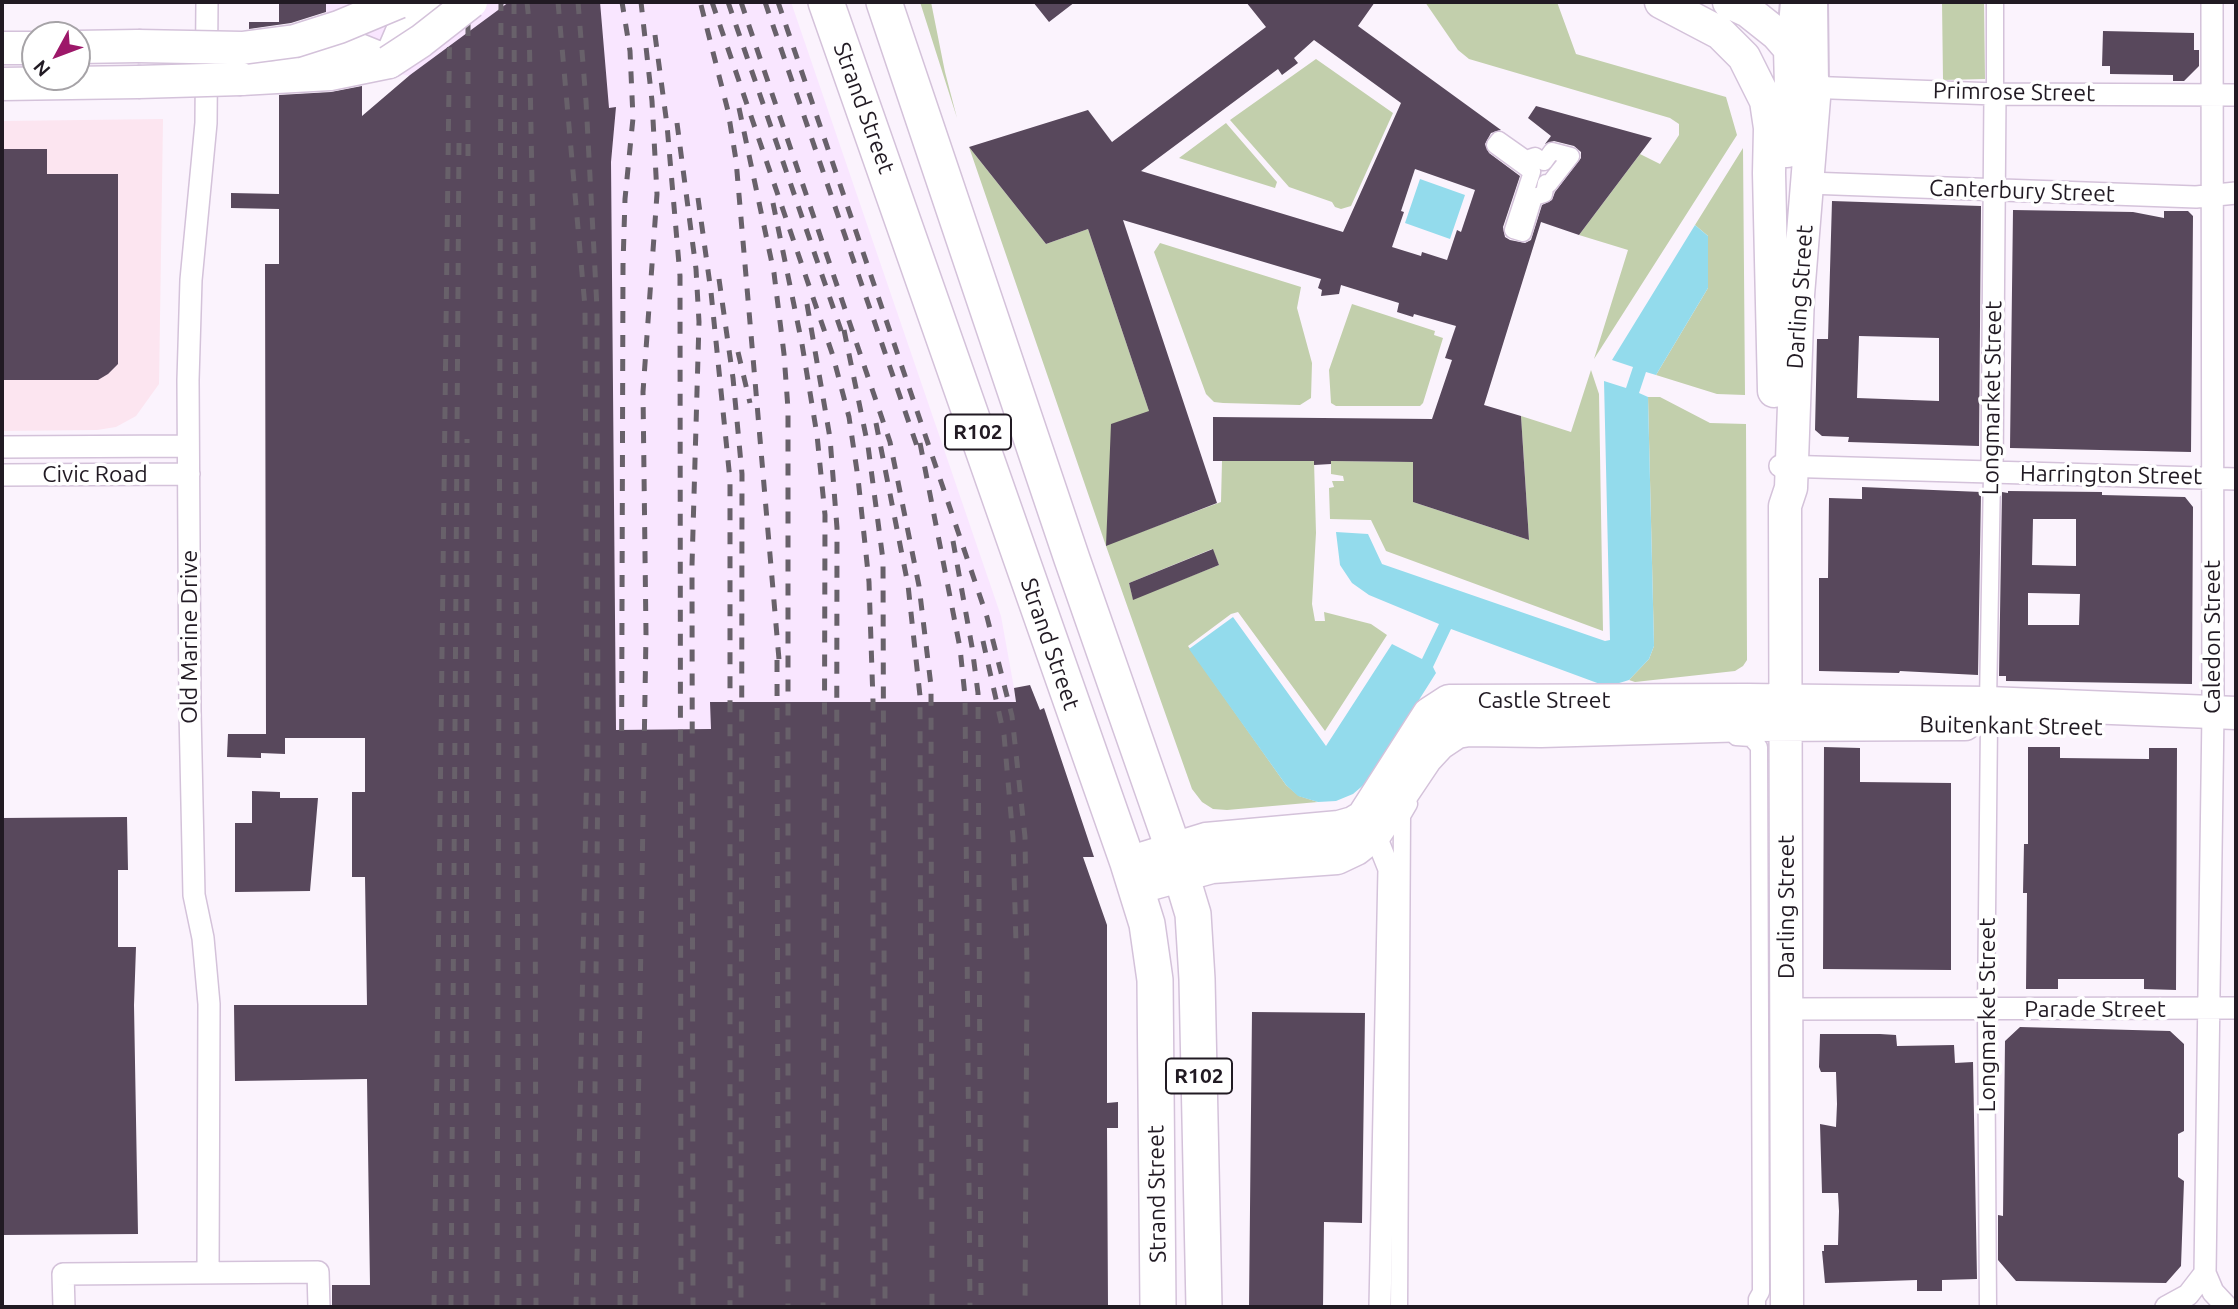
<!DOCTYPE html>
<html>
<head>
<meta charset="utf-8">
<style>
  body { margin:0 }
  #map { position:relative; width:2238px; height:1309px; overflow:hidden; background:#fbf3fd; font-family:Ubuntu,sans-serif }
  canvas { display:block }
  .frame { position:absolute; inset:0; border:4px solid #211a23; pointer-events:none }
  .north { position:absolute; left:21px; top:21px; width:70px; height:70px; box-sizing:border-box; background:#fff; border:2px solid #a6a3a7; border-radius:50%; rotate:229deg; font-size:19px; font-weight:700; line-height:28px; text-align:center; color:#211a23 }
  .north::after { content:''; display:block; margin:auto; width:24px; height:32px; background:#9d1869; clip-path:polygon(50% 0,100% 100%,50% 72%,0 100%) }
</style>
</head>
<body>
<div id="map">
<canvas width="2238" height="1309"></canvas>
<div class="frame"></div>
<div class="north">N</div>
</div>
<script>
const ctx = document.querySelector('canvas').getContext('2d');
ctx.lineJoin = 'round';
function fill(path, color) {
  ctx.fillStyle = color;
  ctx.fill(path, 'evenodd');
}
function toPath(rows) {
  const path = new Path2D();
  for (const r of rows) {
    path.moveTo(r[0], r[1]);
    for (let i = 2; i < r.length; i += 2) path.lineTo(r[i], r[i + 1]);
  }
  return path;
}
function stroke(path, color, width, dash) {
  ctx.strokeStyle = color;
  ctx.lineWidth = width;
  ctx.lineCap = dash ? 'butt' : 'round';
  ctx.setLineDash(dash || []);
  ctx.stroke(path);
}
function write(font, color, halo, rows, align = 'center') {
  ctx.font = font + ' Ubuntu,sans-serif';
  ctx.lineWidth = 7;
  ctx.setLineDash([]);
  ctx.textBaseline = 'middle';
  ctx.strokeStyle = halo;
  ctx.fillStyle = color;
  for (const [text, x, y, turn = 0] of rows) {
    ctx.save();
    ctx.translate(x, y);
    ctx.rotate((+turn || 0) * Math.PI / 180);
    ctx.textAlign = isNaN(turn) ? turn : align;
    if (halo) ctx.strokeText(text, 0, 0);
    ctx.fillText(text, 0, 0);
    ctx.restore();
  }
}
fill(toPath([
  [163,119,159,384,136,416,116,427,97,430,2,431,2,121]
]), '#fce5f0');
fill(toPath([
  [326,2,791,2,1001,616,1014,688,1018,727,1043,1147,1044,1307,407,1307,414,828,410,76,362,65,327,65]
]), '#f9e6ff');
fill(toPath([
  [920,2,931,2,945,72,957,118],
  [1425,2,1557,2,1576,54,1726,97,1737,135,1594,359,1628,250,1579,235,1640,154,1660,164,1679,135,1679,124,1670,118,1469,59,1458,50],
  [1942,2,1984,2,1985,79,1943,80],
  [1316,59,1393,113,1351,206,1341,209,1335,207,1332,202,1289,187,1230,120],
  [1226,123,1277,182,1275,188,1179,158],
  [969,147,1046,244,1088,229,1149,411,1106,545,1221,502,1222,461,1314,461,1316,533,1312,604,1315,621,1325,621,1324,612,1371,624,1387,635,1325,731,1238,612,1231,614,1188,646,1286,785,1299,796,1318,802,1227,810,1213,809,1202,802,1192,789,1106,546],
  [1212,549,1219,565,1133,599,1129,583],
  [1743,148,1745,395,1717,394,1656,375,1708,288,1708,236,1695,225],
  [1160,243,1301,287,1297,308,1312,363,1311,398,1300,405,1223,403,1214,402,1206,394,1154,252],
  [1352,304,1435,331,1434,335,1443,338,1423,403,1420,406,1336,406,1331,403,1329,370],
  [1591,370,1599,394,1603,631,1386,551,1371,520,1330,519,1329,488,1334,487,1332,481,1344,481,1343,476,1331,474,1331,461,1413,462,1413,502,1529,540,1521,416,1571,432],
  [1648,397,1660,397,1710,423,1746,424,1747,660,1743,666,1735,671,1635,682,1629,680,1649,659,1654,646]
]), '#c2cfac');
fill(toPath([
  [1420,179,1465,195,1450,239,1405,223],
  [1695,225,1708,236,1708,288,1656,375,1646,372,1639,393,1648,397,1654,646,1649,659,1629,680,1616,684,1600,684,1451,629,1433,667,1436,673,1367,782,1353,794,1336,801,1318,802,1298,796,1286,785,1189,649,1233,617,1326,746,1392,644,1422,659,1439,624,1369,595,1352,583,1340,565,1336,532,1368,534,1382,564,1605,641,1610,640,1604,381,1626,388,1633,367,1612,360]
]), '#93dbec');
fill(toPath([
  [279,2,326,2,326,12,291,23,249,29,249,22,279,22],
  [509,2,600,2,609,108,616,107,611,162,616,730,711,729,710,702,1016,702,1014,688,1030,685,1040,710,1044,708,1094,857,1083,857,1107,925,1107,1103,1118,1102,1118,1128,1107,1128,1108,1307,332,1307,332,1285,370,1285,367,1079,235,1081,234,1005,367,1005,365,877,352,877,352,792,365,792,365,738,285,738,285,754,261,753,261,758,227,757,228,734,266,734,265,264,279,264,279,209,231,208,231,193,279,194,279,95,331,92,362,86,362,116,410,75],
  [1033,2,1075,2,1049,22],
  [1246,2,1375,2,1358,26,1501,130,1491,133,1485,144,1489,153,1520,176,1503,227,1505,237,1510,240,1525,243,1531,240,1542,205,1552,200,1555,192,1581,158,1581,152,1574,146,1554,141,1545,144,1551,136,1528,118,1536,106,1652,138,1579,235,1541,222,1484,405,1521,416,1529,540,1413,502,1413,462,1331,461,1331,464,1314,465,1314,461,1213,461,1213,417,1432,419,1452,360,1445,358,1456,326,1414,314,1413,317,1397,312,1399,303,1341,285,1339,294,1321,296,1322,290,1318,288,1321,279,1123,220,1217,503,1106,546,1111,424,1149,411,1088,229,1046,244,969,147,1088,110,1112,142,1266,27],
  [1314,40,1401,103,1343,232,1141,171,1278,69,1282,75,1298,63,1294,58],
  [1415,169,1475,190,1461,232,1457,230,1447,260,1422,252,1421,256,1392,247,1404,212,1401,211],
  [2103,31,2194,33,2194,50,2199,50,2199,66,2184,81,2173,81,2173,75,2110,74,2110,66,2102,66],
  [2,149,47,149,47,174,118,174,118,364,108,374,98,380,2,380],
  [1832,201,1981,206,1979,446,1848,442,1849,437,1822,436,1815,430,1817,339,1828,339],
  [1859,336,1939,338,1939,401,1857,398],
  [2013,210,2133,212,2164,218,2164,211,2188,211,2193,216,2191,452,2010,448],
  [1862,487,1981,492,1978,675,1900,671,1899,673,1819,671,1819,578,1828,578,1829,498,1862,499],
  [2008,491,2102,492,2102,495,2185,497,2193,507,2192,684,2006,681,2006,676,1999,676,2002,492,2008,493],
  [2033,519,2076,519,2076,566,2032,565],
  [2028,593,2080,594,2079,625,2028,625],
  [1213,549,1219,565,1133,600,1129,583],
  [1824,747,1860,748,1860,782,1951,783,1951,970,1823,969],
  [2028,747,2060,747,2060,758,2149,759,2149,748,2177,748,2176,990,2144,989,2144,979,2058,979,2058,989,2026,989,2027,893,2023,893,2024,844,2028,844],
  [252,791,280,792,280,798,318,798,310,891,235,892,235,823,252,823],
  [127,817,128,870,118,870,118,947,136,947,134,1005,138,1234,2,1235,2,818],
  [1252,1012,1365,1013,1362,1223,1324,1222,1323,1307,1249,1307],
  [2020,1027,2170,1031,2184,1044,2184,1131,2178,1134,2178,1177,2184,1181,2181,1266,2166,1283,2016,1281,1998,1260,1998,1215,2003,1216,2005,1041],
  [1820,1034,1880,1034,1896,1035,1897,1046,1954,1045,1955,1063,1973,1062,1977,1279,1942,1280,1942,1291,1917,1291,1917,1280,1825,1283,1822,1251,1824,1251,1824,1245,1838,1245,1839,1211,1838,1193,1822,1193,1820,1124,1836,1127,1837,1104,1836,1072,1821,1072,1819,1067]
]), '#58485c');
const pedestrian = toPath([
  [1995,94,1995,2],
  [1499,140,1526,159,1535,156,1544,162,1552,151,1571,156,1549,184,1546,183,1544,194,1534,197,1523,233,1513,230,1532,172,1495,145,1499,140],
  [1988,703,1992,473],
  [1736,737,1751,738,1759,747,1761,1292,1757,1299,1757,1307],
  [1399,1307,1402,816,1409,804],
  [1988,1307,1986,1009,1989,723]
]);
const minor = toPath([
  [207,2,206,123,191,280,188,380,190,711,194,895,203,938,209,1004,208,1273],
  [2212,2,2213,712,2205,1273,2213,1292,2227,1307],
  [1805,87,1995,94,2236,95],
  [1808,183,2196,197,2236,193],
  [2,447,188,446],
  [1780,466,2236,479],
  [1992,473,1995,94],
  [2,475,189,474],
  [1368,824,1375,834,1389,869,1380,1307],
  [1787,1009,2236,1008],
  [64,1307,63,1274,318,1272,319,1307],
  [2166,1307,2188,1295,2205,1273]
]);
const tertiary = toPath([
  [1814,2,1815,86],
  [1790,49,1794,2]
]);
const secondary = toPath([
  [1661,2,1720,33,1744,57,1766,101,1770,128,1769,173,1774,391],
  [1729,2,1748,11,1777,34,1790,49,1815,86,1798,295,1791,488,1785,506,1787,1307],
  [77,47,138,46],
  [285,47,352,47,389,62],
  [2,48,35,48],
  [389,62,404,27,433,2],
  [241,79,330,74,389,62],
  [2,84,138,82],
  [1787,151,1791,87,1790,49],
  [1128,863,1206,839,1339,827,1353,823,1363,817,1429,714,1449,701,1748,700,1988,703,2236,713],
  [1136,888,1212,867,1337,858,1356,849,1375,834,1426,758,1439,744,1457,732,1469,730,1541,731,1750,725,1965,724]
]);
const primary = toPath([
  [826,2,1128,863,1147,924,1155,980,1158,1307],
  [884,2,1072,559,1173,848,1193,914,1197,979,1204,1307]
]);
stroke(pedestrian, '#d4c2da', 19);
stroke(minor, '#d4c2da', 24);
stroke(tertiary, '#d4c2da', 30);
stroke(secondary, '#d4c2da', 35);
stroke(primary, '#d4c2da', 38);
stroke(pedestrian, '#fff', 16);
stroke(minor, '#fff', 21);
stroke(tertiary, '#fff', 26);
stroke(secondary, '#fff', 32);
stroke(primary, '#fff', 35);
stroke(toPath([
  [514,2,519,1307],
  [527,2,529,21,534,289,536,1307],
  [558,2,585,307,587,760,576,1307],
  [578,2,586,101,597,308,598,759,593,1307],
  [712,2,833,356,849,417,858,478,869,582,873,701,873,1307],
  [728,2,844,339],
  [741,2,890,442,919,586,931,686,932,1307],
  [765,2,919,452],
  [778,2,987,617,1012,716,1025,837,1027,971,1025,1307],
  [701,5,728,111,736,160,780,671],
  [655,35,667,125,680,276,681,1307],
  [739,108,774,273,784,354,788,409,788,1307],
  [677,123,696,269,699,322,692,565,693,1307],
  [468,156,468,2],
  [698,198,711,292,730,480,730,1307],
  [773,203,802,344,817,435,825,515,823,1307],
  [719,279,733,378,742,474,741,1307],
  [807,304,830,438,837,528,836,1307],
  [844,330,868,446,883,560,885,1307],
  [738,352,750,403],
  [876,423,908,585,920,696,921,1211],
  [920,443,960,648,965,696,970,1307],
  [953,541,972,647,978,693,981,1302],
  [983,641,1004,735,1013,838,1016,943],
  [777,660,778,1244],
  [434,1307,450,2],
  [451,1307,459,142],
  [466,1307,467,439],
  [497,1307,501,2],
  [620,1307,623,265,625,199,633,118,630,51,622,2],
  [635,1307,646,634,643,392,657,194,652,101,641,2]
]), '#68616a', 5, [12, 12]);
const secondaryBridge = toPath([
  [138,46,242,48,295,41,339,27,399,2],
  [389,62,421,41,471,2],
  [138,82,241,79]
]);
stroke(secondaryBridge, '#d4c2da', 35, []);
stroke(secondaryBridge, '#fff', 32);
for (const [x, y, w] of [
  [978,432,66],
  [1199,1076,66]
]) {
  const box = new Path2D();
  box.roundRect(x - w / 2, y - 17.5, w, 35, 5);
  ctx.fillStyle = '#fff';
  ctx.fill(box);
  stroke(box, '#211a23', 2);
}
write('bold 21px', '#211a23', null, [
  ["R102",978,432],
  ["R102",1199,1076]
]);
write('23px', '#211a23', '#fff', [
  ["Primrose Street",2014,92,1],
  ["Strand Street",864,108,70],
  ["Canterbury Street",2022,191,2],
  ["Darling Street",1800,297,-86],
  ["Longmarket Street",1992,398,-89],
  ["Civic Road",95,474],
  ["Harrington Street",2111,475,1],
  ["Old Marine Drive",189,637,-90],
  ["Caledon Street",2212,637,-90],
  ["Strand Street",1050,644,71],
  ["Castle Street",1544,700],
  ["Buitenkant Street",2011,726,1],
  ["Darling Street",1786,907,-90],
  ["Parade Street",2095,1009],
  ["Longmarket Street",1987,1015,-90],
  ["Strand Street",1157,1194,-91]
]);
</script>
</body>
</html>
